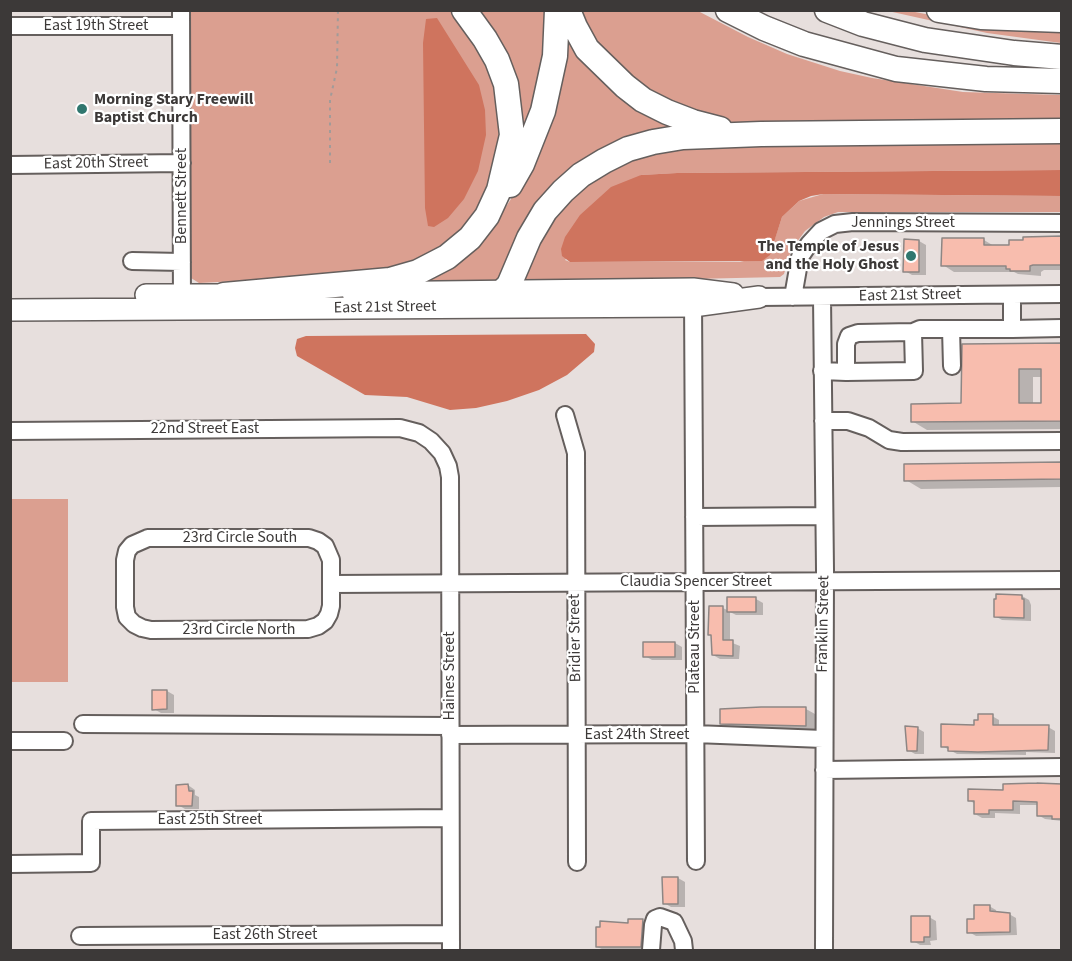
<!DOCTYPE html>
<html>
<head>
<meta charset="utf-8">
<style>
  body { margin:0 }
  #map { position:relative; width:1072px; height:961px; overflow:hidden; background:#e7dfdd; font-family:"Source Sans 3",sans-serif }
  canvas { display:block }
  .frame { position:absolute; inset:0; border:12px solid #3c3938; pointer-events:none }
</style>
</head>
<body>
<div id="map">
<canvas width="1072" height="961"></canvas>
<div class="frame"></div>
</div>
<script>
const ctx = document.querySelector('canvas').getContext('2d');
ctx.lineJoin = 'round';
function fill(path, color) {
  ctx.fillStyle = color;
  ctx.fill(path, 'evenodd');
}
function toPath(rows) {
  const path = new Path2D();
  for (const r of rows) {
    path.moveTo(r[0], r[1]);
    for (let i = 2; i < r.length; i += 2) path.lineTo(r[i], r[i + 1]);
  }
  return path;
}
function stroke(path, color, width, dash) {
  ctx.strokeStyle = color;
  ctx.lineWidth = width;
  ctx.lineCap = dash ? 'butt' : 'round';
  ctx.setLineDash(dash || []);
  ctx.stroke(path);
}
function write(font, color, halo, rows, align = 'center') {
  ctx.font = font + ' "Source Sans 3",sans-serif';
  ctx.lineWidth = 4.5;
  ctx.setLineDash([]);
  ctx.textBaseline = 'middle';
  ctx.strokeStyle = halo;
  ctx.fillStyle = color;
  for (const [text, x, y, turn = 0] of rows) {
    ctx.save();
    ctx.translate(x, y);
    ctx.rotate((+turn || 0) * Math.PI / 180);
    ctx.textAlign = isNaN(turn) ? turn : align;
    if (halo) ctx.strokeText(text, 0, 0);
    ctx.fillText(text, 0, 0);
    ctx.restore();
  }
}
fill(toPath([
  [185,11,454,11,499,82,503,162,467,232,419,260,412,260,374,274,199,283,191,278,188,269],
  [470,11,553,11,525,150],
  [575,11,698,11,748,37,787,54,840,71,872,78,963,92,1061,95,1061,123,725,125,692,118,610,66],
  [888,11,910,11,946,18,1061,30,1061,43,987,33],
  [565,35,682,126,607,153,499,283,425,283,496,222,524,179],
  [1061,143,1061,170,677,173,641,175,565,260,570,262,740,262,770,254,782,217,799,201,823,194,1061,196,1061,212,838,212,824,217,805,231,791,250,784,274,780,277,517,283,538,234,582,183,658,147],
  [11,499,68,499,68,682,11,682]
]), '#db9f90');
fill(toPath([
  [437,18,479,85,485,110,486,135,478,171,464,199,448,218,434,227,428,226,425,208,423,43,426,19],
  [1061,170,1061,196,823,194,811,196,799,201,782,217,770,255,762,261,570,262,562,256,561,249,565,237,580,215,611,187,641,175,677,173],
  [586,334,595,344,594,352,567,375,539,390,507,401,476,408,450,410,407,397,365,395,297,356,295,348,297,339,306,336]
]), '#cf745e');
fill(toPath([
  [1062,238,1062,270,1044,270,1041,272,1041,276,1018,274,1014,272,954,272,943,265,984,240,994,246,1010,246],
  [905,241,919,241,926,245,926,275,912,275,905,271],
  [1062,345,1062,429,927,430,912,421,963,405,963,346],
  [1033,377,1042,377,1042,404,1033,404],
  [1062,464,1062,487,921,489,906,480],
  [1022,596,1029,600,1031,605,1031,621,1002,620,995,616],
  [756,599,763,603,763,615,736,615,730,612,730,642,740,646,739,659,720,659,713,655,723,608,729,611],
  [675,643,682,647,682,660,652,660,645,656],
  [167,691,174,695,174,713,161,713,154,709],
  [806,709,815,714,815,731,731,729,721,724],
  [992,716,999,720,999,726,1048,727,1055,731,1055,753,1026,752,1026,755,957,754,942,746],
  [906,728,917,728,924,732,924,754,915,754,908,750],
  [188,785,195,790,195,795,199,797,199,809,185,809,178,805],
  [1062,785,1062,821,1045,819,1038,815,1038,805,1020,805,1020,814,995,813,995,818,982,818,975,814,975,804,969,800,1005,792],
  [678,878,685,882,685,907,671,907,664,903],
  [989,906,996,910,996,913,1009,914,1016,918,1017,935,976,936,969,932,976,920],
  [929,917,936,921,937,940,930,941,931,945,920,945,913,941],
  [643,921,649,925,647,950,604,950,597,947,630,924]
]), '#0003');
const building = toPath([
  [1062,236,1062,265,1033,265,1030,266,1030,271,1010,271,1010,269,1006,269,1006,266,941,266,942,238,984,238,984,245,1009,245,1009,240,1023,240,1023,237,1062,236],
  [904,239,919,240,919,272,903,272,904,239],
  [1062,343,1062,421,911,422,911,404,961,403,962,344,1062,343],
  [1019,369,1041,369,1041,403,1019,403,1019,369],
  [1062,462,1062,479,904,481,904,464,1062,462],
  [996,594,1022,595,1022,599,1024,599,1024,618,994,617,994,599,996,599,996,594],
  [727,597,756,597,756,612,727,612,727,597],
  [709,606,723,606,723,640,733,640,733,656,712,655,711,635,708,635,709,606],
  [643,642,675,642,675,657,643,657,643,642],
  [152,690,167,690,167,709,152,710,152,690],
  [761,707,806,707,806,726,720,724,720,709,761,707],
  [978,714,993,714,993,725,1049,725,1048,750,978,752,948,751,948,747,941,747,941,724,974,725,974,720,978,720,978,714],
  [905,726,918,727,917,751,907,751,905,726],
  [1037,783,1062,784,1062,819,1052,819,1052,816,1037,816,1037,802,1013,801,1013,810,989,810,989,814,974,814,974,801,968,801,968,789,1003,790,1003,784,1037,783],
  [188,784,189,791,193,791,192,806,176,806,176,785,188,784],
  [662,877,678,877,678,904,663,904,662,877],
  [974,905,990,905,990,911,1010,913,1010,932,967,933,967,919,974,919,974,905],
  [911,916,930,916,930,937,924,937,924,942,911,942,911,916],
  [628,919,643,919,641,947,596,947,596,927,600,927,600,921,628,923,628,919]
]);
fill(building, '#f8bdae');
stroke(building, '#8d8684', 1.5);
const minor = toPath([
  [181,10,182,307],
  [10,26,181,26],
  [10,165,182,163],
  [132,261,182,262],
  [1012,295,1012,329,1062,328],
  [693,296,696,861],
  [759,297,1062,294],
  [793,297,800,257,809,244,821,231,835,224,853,222,1062,223],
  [822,297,825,570,824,950],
  [951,329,952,366],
  [822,371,846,372,846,344,849,336,858,333,913,332,920,329,1012,329],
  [846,372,914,371,913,332],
  [565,415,576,453,577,862],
  [823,421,848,421,869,428,889,440,902,442,1062,441],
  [10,431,400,428,419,433,431,441,442,453,448,466,450,477,451,950],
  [694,517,824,516],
  [148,538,309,538,318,541,325,546,331,560,331,606,329,614,325,621,318,626,308,629,151,630,142,628,134,624,127,617,125,607,125,560,127,551,132,545,148,538],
  [331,584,1062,580],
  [83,724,450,726],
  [450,735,695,734,823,739],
  [10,741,64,741],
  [824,770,1062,767],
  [10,864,91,863,91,821,450,818],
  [80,936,451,934],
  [651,950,653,925,655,919,660,917,674,922,683,941,684,950]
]);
const major = toPath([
  [353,293,693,289,733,294],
  [146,295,217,295],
  [10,310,693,306,759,297]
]);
const highway = toPath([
  [568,10,575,27,587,49,625,86,643,100,667,112,693,122,720,129],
  [728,10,764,28,804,44,896,69,986,79,1062,81],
  [827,10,863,24,925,40,1014,53,1062,57],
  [939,10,981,17,1062,20],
  [510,185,522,164,543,111,555,56,557,10],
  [502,292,509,285,529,238,545,211,563,191,581,175,604,161,628,149,653,142,683,137,761,134,1062,131],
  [224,295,390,280,418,272,447,257,470,238,487,216,499,190,512,135,506,84,497,60,485,39,464,10]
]);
stroke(minor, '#655f5d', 20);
stroke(major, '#655f5d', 24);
stroke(highway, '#655f5d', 27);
stroke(toPath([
  [330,163,330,100,337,68,338,10]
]), '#a19b99', 2, [3, 4.5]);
stroke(minor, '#fff', 16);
stroke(major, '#fff', 21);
stroke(highway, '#fff', 24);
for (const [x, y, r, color] of [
  [82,109,6,"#31776f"],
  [911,256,6,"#31776f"]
]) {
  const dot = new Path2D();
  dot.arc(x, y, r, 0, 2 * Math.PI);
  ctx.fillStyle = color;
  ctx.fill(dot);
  stroke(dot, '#fff', 2);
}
write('16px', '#3c3938', '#fff', [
  ["East 19th Street",96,26],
  ["East 20th Street",96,164,-1],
  ["Bennett Street",182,196,-90],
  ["Jennings Street",903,223],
  ["East 21st Street",910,296,-1],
  ["East 21st Street",385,308,-1],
  ["22nd Street East",205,429],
  ["23rd Circle South",240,538],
  ["Claudia Spencer Street",696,582],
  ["Franklin Street",824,624,-89],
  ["23rd Circle North",239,630],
  ["Bridier Street",576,638,-91],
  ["Plateau Street",695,647,-90],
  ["Haines Street",450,676,-90],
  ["East 24th Street",637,735],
  ["East 25th Street",210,820],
  ["East 26th Street",265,935]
]);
write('bold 16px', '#3c3938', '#fff', [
  ["Morning Stary Freewill",94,100],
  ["Baptist Church",94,118],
  ["The Temple of Jesus",899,247,"right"],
  ["and the Holy Ghost",899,265,"right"]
], 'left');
</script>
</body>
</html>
